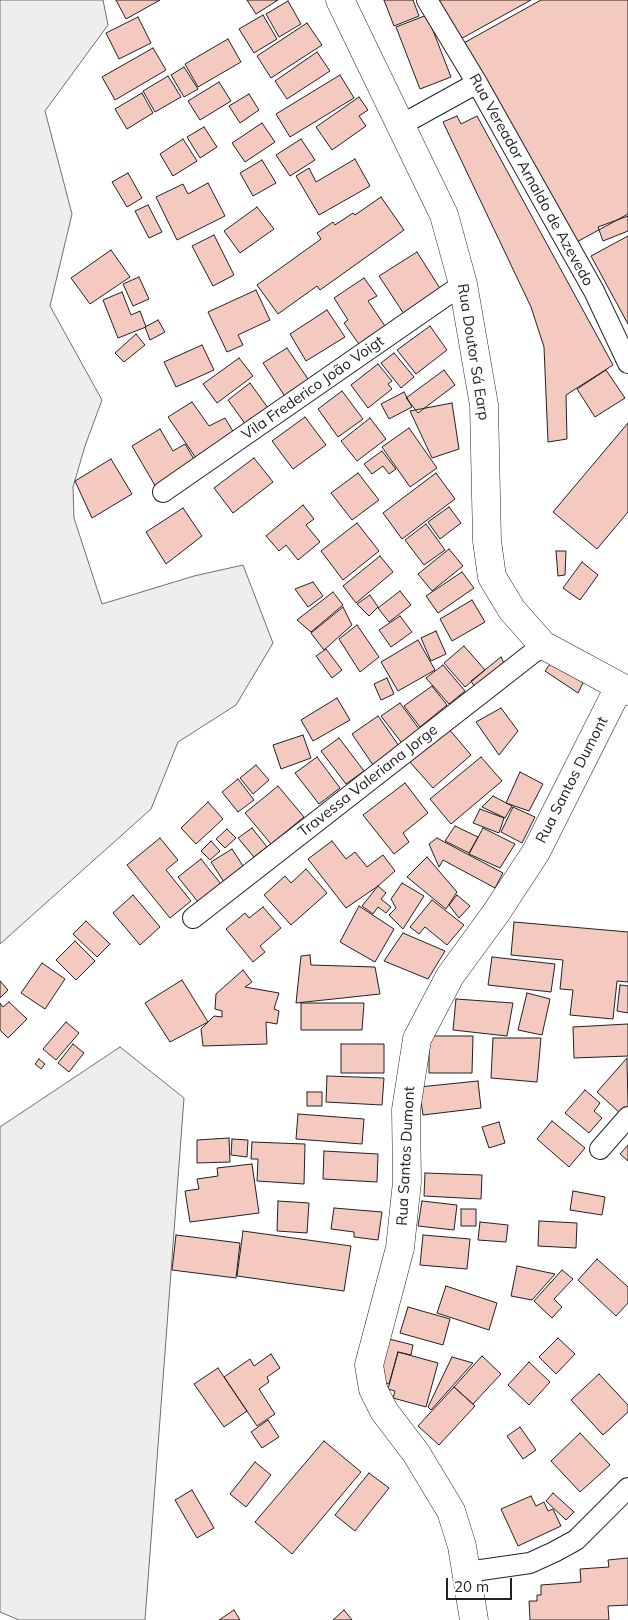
<!DOCTYPE html>
<html>
<head>
<meta charset="utf-8">
<style>
  body { margin:0 }
  #map { position:relative; width:628px; height:1620px; overflow:hidden; background:#fff; font-family:Mulish,sans-serif }
  canvas { display:block }
  .scale { position:absolute; left:446px; top:1578px; width:66px; height:22px; box-sizing:border-box; border:2px solid #222; border-top:0; padding-left:6px; font-size:15px; line-height:18px; white-space:nowrap; color:#222; -webkit-text-stroke:4px #fff; paint-order:stroke }
</style>
</head>
<body>
<div id="map">
<canvas width="628" height="1620"></canvas>
<div class="scale">20 m</div>
</div>
<script>
const ctx = document.querySelector('canvas').getContext('2d');
ctx.lineJoin = 'round';
function fill(path, color) {
  ctx.fillStyle = color;
  ctx.fill(path, 'evenodd');
}
function toPath(rows) {
  const path = new Path2D();
  for (const r of rows) {
    path.moveTo(r[0], r[1]);
    for (let i = 2; i < r.length; i += 2) path.lineTo(r[i], r[i + 1]);
  }
  return path;
}
function stroke(path, color, width, dash) {
  ctx.strokeStyle = color;
  ctx.lineWidth = width;
  ctx.lineCap = dash ? 'butt' : 'round';
  ctx.setLineDash(dash || []);
  ctx.stroke(path);
}
function write(font, color, halo, rows, align = 'center') {
  ctx.font = font + ' Mulish,sans-serif';
  ctx.lineWidth = 4;
  ctx.setLineDash([]);
  ctx.textBaseline = 'middle';
  ctx.strokeStyle = halo;
  ctx.fillStyle = color;
  for (const [text, x, y, turn = 0] of rows) {
    ctx.save();
    ctx.translate(x, y);
    ctx.rotate((+turn || 0) * Math.PI / 180);
    ctx.textAlign = isNaN(turn) ? turn : align;
    if (halo) ctx.strokeText(text, 0, 0);
    ctx.fillText(text, 0, 0);
    ctx.restore();
  }
}
const green = toPath([
  [0,0,103,0,108,25,45,111,72,214,50,306,102,400,85,446,73,487,74,518,102,604,194,576,243,565,273,643,236,705,178,742,151,809,0,944,0,0],
  [120,1047,184,1098,145,1620,19,1620,0,1612,0,1127,120,1047]
]);
fill(green, '#eee');
stroke(green, '#6f6f6f', 1);
const building = toPath([
  [116,0,160,0,126,19,116,0],
  [247,0,278,0,256,14,247,0],
  [384,0,413,0,419,16,394,26,384,0],
  [434,0,531,0,457,41,434,0],
  [541,0,628,0,628,214,573,244,462,44,541,0],
  [288,1,301,24,279,37,266,14,288,1],
  [263,15,277,39,254,53,239,29,263,15],
  [427,15,451,77,420,89,396,27,427,15],
  [138,17,151,43,119,59,106,33,138,17],
  [307,23,322,45,271,78,257,56,307,23],
  [228,39,241,62,198,87,185,64,228,39],
  [153,48,166,70,115,100,102,77,153,48],
  [317,52,330,71,287,99,275,81,317,52],
  [184,67,198,89,184,97,171,75,184,67],
  [340,75,354,98,290,137,276,114,340,75],
  [168,76,181,97,155,112,143,91,168,76],
  [219,82,231,101,200,120,188,101,219,82],
  [142,93,153,113,127,129,115,109,142,93],
  [249,94,259,110,240,123,229,106,249,94],
  [359,97,368,110,359,116,366,126,332,150,316,127,359,97],
  [457,116,461,124,477,116,613,365,566,395,567,439,548,442,544,347,531,307,443,122,457,116],
  [262,123,275,142,245,162,232,143,262,123],
  [204,127,217,147,200,158,187,137,204,127],
  [183,139,197,161,173,176,160,154,183,139],
  [301,139,315,160,290,176,276,155,301,139],
  [355,159,370,186,319,215,296,176,309,168,316,182,355,159],
  [262,160,276,183,253,196,240,173,262,160],
  [128,173,142,198,127,207,112,182,128,173],
  [208,183,225,216,177,240,156,197,183,184,188,194,208,183],
  [381,197,404,230,320,290,317,286,278,314,257,285,321,239,317,233,333,222,335,225,353,213,355,215,381,197],
  [148,205,162,232,149,238,135,211,148,205],
  [257,207,274,229,240,253,224,231,257,207],
  [628,216,628,231,603,241,598,227,628,216],
  [214,235,234,275,213,286,192,246,214,235],
  [628,236,628,324,591,256,628,236],
  [111,250,130,277,90,304,71,278,111,250],
  [417,252,441,290,404,314,379,276,417,252],
  [139,277,149,299,133,306,123,284,139,277],
  [364,278,377,296,368,301,387,329,361,347,344,323,348,320,334,298,364,278],
  [256,290,270,320,238,335,243,345,227,352,208,312,256,290],
  [122,292,131,315,140,311,146,327,118,338,103,300,122,292],
  [327,310,345,337,306,361,290,334,327,310],
  [158,320,165,332,150,340,145,327,158,320],
  [430,326,447,350,416,374,397,350,430,326],
  [136,334,145,345,124,362,115,353,136,334],
  [202,345,214,370,176,387,164,362,202,345],
  [287,348,310,382,286,398,263,363,287,348],
  [394,353,414,377,401,388,381,363,394,353],
  [239,358,253,376,217,403,203,384,239,358],
  [378,364,392,381,388,384,392,389,368,408,351,385,378,364],
  [444,370,455,385,418,413,406,398,444,370],
  [606,370,625,398,595,417,577,389,606,370],
  [250,383,268,408,246,425,228,400,250,383],
  [342,391,363,419,338,437,318,409,342,391],
  [404,392,412,407,389,419,381,404,404,392],
  [192,402,209,426,225,418,237,438,200,464,168,417,192,402],
  [452,403,459,449,432,458,410,411,452,403],
  [305,417,326,445,293,469,272,441,305,417],
  [370,418,386,439,357,461,341,441,370,418],
  [628,423,628,512,597,549,553,512,628,423],
  [409,428,437,468,410,487,382,447,409,428],
  [160,429,173,451,185,444,198,466,157,489,132,446,160,429],
  [382,451,396,469,389,474,383,466,372,474,364,464,382,451],
  [254,458,273,482,233,513,214,488,254,458],
  [111,459,132,494,92,518,75,481,111,459],
  [358,473,379,500,352,520,331,493,358,473],
  [436,473,455,499,402,539,383,513,436,473],
  [303,505,314,519,306,525,320,542,298,560,286,545,279,551,266,536,303,505],
  [449,507,461,523,440,539,428,522,449,507],
  [183,508,202,536,166,564,146,532,183,508],
  [357,523,379,551,343,580,321,551,357,523],
  [426,524,445,550,424,565,405,540,426,524],
  [449,549,463,566,432,591,418,574,449,549],
  [556,551,566,551,565,575,558,576,556,551],
  [380,556,393,572,356,603,343,586,380,556],
  [582,562,598,575,580,600,563,588,582,562],
  [462,572,474,588,438,613,426,596,462,572],
  [313,582,323,596,308,607,295,589,313,582],
  [400,591,411,605,389,622,378,608,400,591],
  [333,592,343,605,311,632,297,620,333,592],
  [370,595,378,607,369,616,357,604,370,595],
  [472,600,485,622,452,641,440,619,472,600],
  [343,607,352,625,324,650,311,633,343,607],
  [400,616,412,632,391,647,379,630,400,616],
  [357,625,379,657,360,672,339,639,357,625],
  [436,631,446,654,431,661,421,638,436,631],
  [418,640,435,670,398,691,381,662,418,640],
  [464,646,485,670,465,687,444,663,464,646],
  [326,649,342,670,332,678,316,656,326,649],
  [501,657,507,669,478,692,471,681,501,657],
  [553,660,583,683,578,693,545,671,553,660],
  [443,665,465,691,449,704,426,678,443,665],
  [387,678,394,694,381,700,374,684,387,678],
  [432,686,447,705,420,727,404,706,432,686],
  [337,698,350,720,313,741,301,720,337,698],
  [400,703,422,733,405,747,381,716,400,703],
  [501,708,518,731,499,755,476,722,501,708],
  [378,716,399,746,373,765,352,734,378,716],
  [448,728,471,755,433,788,409,761,448,728],
  [303,735,311,758,281,769,273,745,303,735],
  [339,738,364,771,346,784,321,751,339,738],
  [317,757,340,788,319,804,295,773,317,757],
  [481,757,502,781,451,824,430,799,481,757],
  [256,765,269,780,253,794,240,778,256,765],
  [520,772,543,784,529,811,506,803,520,772],
  [238,779,254,800,238,812,222,792,238,779],
  [405,783,428,813,403,833,409,842,394,854,363,815,405,783],
  [278,786,304,817,271,844,245,813,278,786],
  [493,796,512,806,505,818,482,807,493,796],
  [208,802,223,819,196,844,181,828,208,802],
  [513,807,535,817,522,843,501,832,513,807],
  [480,809,504,818,499,833,473,823,480,809],
  [455,826,478,837,469,853,445,841,455,826],
  [252,828,267,847,254,857,238,838,252,828],
  [483,828,515,844,500,868,469,854,483,828],
  [227,829,236,838,225,848,216,839,227,829],
  [160,838,178,860,166,870,191,901,170,918,127,865,160,838],
  [437,838,503,873,495,888,443,860,439,867,429,844,437,838],
  [211,841,220,851,210,860,201,851,211,841],
  [332,841,346,859,355,852,367,867,383,855,395,871,378,886,346,908,308,859,332,841],
  [232,849,245,869,224,882,211,862,232,849],
  [427,857,457,892,446,909,407,877,427,857],
  [201,859,221,884,198,902,178,877,201,859],
  [306,869,327,893,291,925,264,895,285,876,291,883,306,869],
  [402,883,424,896,403,929,389,915,396,908,391,899,402,883],
  [378,886,386,893,381,899,391,907,386,913,378,907,373,914,362,906,378,886],
  [133,895,160,927,140,945,113,913,133,895],
  [457,895,470,906,459,918,449,905,457,895],
  [432,900,464,925,447,945,425,927,419,934,410,927,432,900],
  [359,906,394,929,375,962,340,942,359,906],
  [263,907,281,928,260,946,265,952,253,962,226,929,245,913,249,918,263,907],
  [86,921,110,944,97,957,73,934,86,921],
  [514,922,628,932,628,982,617,981,613,1019,570,1015,573,990,560,989,563,960,511,955,514,922],
  [403,933,445,951,428,979,384,961,403,933],
  [75,941,95,961,76,980,56,960,75,941],
  [310,955,311,965,375,967,380,994,296,1003,301,956,310,955],
  [492,957,555,964,551,992,488,985,492,957],
  [42,963,65,979,45,1009,21,993,42,963],
  [243,970,252,982,245,987,279,993,274,1009,279,1011,277,1024,266,1022,267,1044,203,1046,201,1029,214,1016,222,1017,222,1011,215,1009,216,994,243,970],
  [182,980,208,1022,170,1042,145,1003,182,980],
  [0,981,8,990,0,998,0,981],
  [620,985,628,986,628,1013,617,1011,620,985],
  [527,993,550,999,542,1035,518,1030,527,993],
  [456,999,513,1003,507,1036,453,1030,456,999],
  [9,1002,27,1019,8,1038,0,1030,0,1003,3,1007,9,1002],
  [301,1003,364,1003,362,1030,301,1030,301,1003],
  [66,1022,79,1033,56,1060,43,1049,66,1022],
  [628,1024,628,1056,574,1058,573,1027,628,1024],
  [429,1036,473,1036,472,1073,429,1073,429,1036],
  [493,1038,541,1038,537,1082,491,1078,493,1038],
  [73,1044,84,1053,69,1072,58,1063,73,1044],
  [341,1044,384,1044,384,1073,341,1073,341,1044],
  [627,1058,628,1107,621,1114,597,1092,627,1058],
  [39,1059,45,1064,41,1069,35,1064,39,1059],
  [327,1076,384,1078,382,1105,326,1102,327,1076],
  [478,1081,481,1108,423,1115,419,1087,478,1081],
  [585,1090,600,1103,594,1111,602,1118,589,1133,565,1113,585,1090],
  [307,1092,322,1092,322,1106,307,1106,307,1092],
  [298,1114,364,1119,362,1144,296,1139,298,1114],
  [552,1121,585,1148,569,1167,537,1139,552,1121],
  [499,1122,505,1143,489,1148,482,1127,499,1122],
  [229,1138,230,1162,197,1163,197,1140,229,1138],
  [232,1139,248,1140,247,1157,231,1155,232,1139],
  [252,1142,305,1144,304,1184,257,1181,258,1159,251,1159,252,1142],
  [628,1145,628,1161,620,1154,628,1145],
  [324,1151,378,1154,377,1182,323,1179,324,1151],
  [252,1164,259,1213,190,1222,185,1191,199,1189,197,1179,218,1176,217,1168,252,1164],
  [425,1173,482,1175,481,1199,424,1196,425,1173],
  [573,1191,605,1197,602,1215,570,1210,573,1191],
  [278,1201,309,1203,307,1233,277,1231,278,1201],
  [422,1201,457,1205,454,1230,418,1226,422,1201],
  [334,1208,382,1212,378,1240,354,1237,354,1232,331,1229,334,1208],
  [461,1209,476,1209,476,1226,461,1226,461,1209],
  [539,1221,577,1223,576,1248,538,1246,539,1221],
  [480,1222,508,1225,506,1242,478,1240,480,1222],
  [243,1231,351,1246,344,1291,237,1276,243,1231],
  [176,1235,240,1243,236,1278,172,1270,176,1235],
  [423,1235,470,1239,467,1269,420,1265,423,1235],
  [597,1259,628,1287,628,1303,616,1316,578,1280,597,1259],
  [517,1266,555,1274,532,1300,511,1296,517,1266],
  [562,1270,573,1279,554,1299,562,1307,552,1318,534,1301,562,1270],
  [446,1286,497,1303,489,1330,437,1313,446,1286],
  [408,1307,450,1319,443,1345,400,1333,408,1307],
  [558,1338,575,1354,556,1374,539,1357,558,1338],
  [389,1339,413,1345,411,1355,398,1352,389,1384,377,1381,389,1339],
  [398,1352,438,1363,426,1407,393,1398,395,1391,388,1389,398,1352],
  [271,1354,280,1368,267,1377,269,1382,259,1389,275,1414,257,1426,224,1377,250,1359,254,1366,271,1354],
  [482,1356,501,1374,473,1404,454,1387,482,1356],
  [452,1357,473,1363,431,1410,428,1407,452,1357],
  [529,1362,550,1382,529,1405,508,1385,529,1362],
  [218,1368,247,1411,224,1427,194,1384,218,1368],
  [599,1374,628,1405,628,1412,603,1435,571,1400,599,1374],
  [454,1387,475,1406,439,1445,418,1426,454,1387],
  [268,1420,279,1437,262,1448,251,1432,268,1420],
  [520,1427,536,1450,523,1459,507,1436,520,1427],
  [580,1433,610,1465,580,1492,551,1461,580,1433],
  [324,1441,361,1472,292,1554,255,1522,324,1441],
  [255,1462,271,1475,246,1507,230,1494,255,1462],
  [369,1473,389,1488,355,1531,335,1515,369,1473],
  [192,1490,214,1528,197,1538,175,1500,192,1490],
  [553,1493,574,1512,566,1520,546,1501,553,1493],
  [531,1496,536,1506,544,1502,548,1511,553,1509,561,1526,518,1546,501,1509,531,1496],
  [628,1558,628,1605,608,1606,609,1620,530,1620,529,1601,537,1601,537,1595,541,1595,541,1585,581,1582,580,1569,609,1567,608,1560,628,1558],
  [234,1610,240,1620,219,1620,234,1610],
  [344,1610,352,1620,333,1620,344,1610]
]);
fill(building, '#f3c9c0');
stroke(building, '#222', 1);
const minor = toPath([
  [427,0,477,83,594,291,628,363],
  [401,125,477,83],
  [163,492,463,284],
  [193,918,543,645],
  [600,1149,628,1117],
  [467,1572,530,1563,554,1552,576,1540,628,1488]
]);
const secondary = toPath([
  [340,0,444,215,463,284,484,405,487,541,492,577,512,610,543,645,628,691],
  [474,1620,462,1546,451,1511,416,1453,384,1411,373,1389,369,1365,400,1248,407,1182,406,1110,417,1039,450,976,496,913,536,852,619,687]
]);
stroke(minor, '#222', 22);
stroke(secondary, '#222', 29);
stroke(minor, '#fff', 20);
stroke(secondary, '#fff', 28);
write('15px', '#222', '#fff', [
  ["Rua Vereador Arnaldo de Azevedo",531,180,61],
  ["Rua Doutor Sá Earp",473,352,81],
  ["Vila Frederico João Voigt",313,388,-35],
  ["Rua Santos Dumont",572,780,-63],
  ["Travessa Valeriana Jorge",368,781,-38],
  ["Rua Santos Dumont",406,1156,-87]
]);
</script>
</body>
</html>
